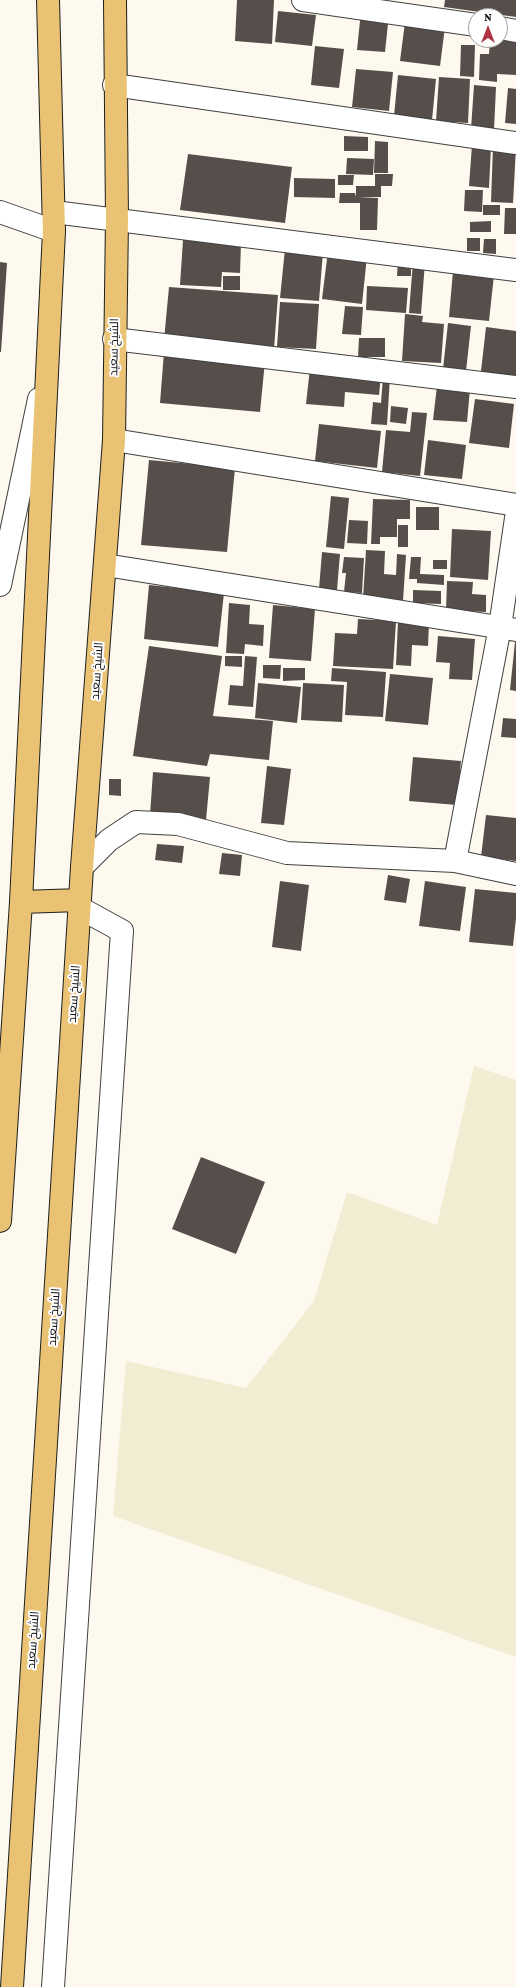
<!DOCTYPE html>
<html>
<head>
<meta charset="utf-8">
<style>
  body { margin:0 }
  #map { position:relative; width:516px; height:1987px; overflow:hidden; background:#fdf9ef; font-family:"Crimson Pro",serif }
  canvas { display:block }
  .north { position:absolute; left:468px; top:8px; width:40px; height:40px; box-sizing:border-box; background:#fff; border:1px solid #9e9e9e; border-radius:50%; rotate:0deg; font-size:11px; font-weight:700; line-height:16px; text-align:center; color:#0d0d0d }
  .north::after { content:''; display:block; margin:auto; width:14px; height:18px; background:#ae3544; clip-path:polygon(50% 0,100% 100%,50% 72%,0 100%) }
</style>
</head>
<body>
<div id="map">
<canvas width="516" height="1987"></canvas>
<div class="north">N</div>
</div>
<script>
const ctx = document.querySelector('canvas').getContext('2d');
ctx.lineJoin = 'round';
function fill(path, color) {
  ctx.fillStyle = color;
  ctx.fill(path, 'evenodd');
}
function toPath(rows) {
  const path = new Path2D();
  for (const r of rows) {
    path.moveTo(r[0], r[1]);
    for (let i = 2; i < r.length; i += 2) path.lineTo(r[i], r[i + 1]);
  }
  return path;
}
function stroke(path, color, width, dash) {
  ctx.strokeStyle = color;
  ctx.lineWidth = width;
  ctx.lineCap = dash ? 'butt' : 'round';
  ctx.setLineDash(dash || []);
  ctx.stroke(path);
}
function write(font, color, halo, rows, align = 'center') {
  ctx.font = font + ' "Crimson Pro",Cairo,serif';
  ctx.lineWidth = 4;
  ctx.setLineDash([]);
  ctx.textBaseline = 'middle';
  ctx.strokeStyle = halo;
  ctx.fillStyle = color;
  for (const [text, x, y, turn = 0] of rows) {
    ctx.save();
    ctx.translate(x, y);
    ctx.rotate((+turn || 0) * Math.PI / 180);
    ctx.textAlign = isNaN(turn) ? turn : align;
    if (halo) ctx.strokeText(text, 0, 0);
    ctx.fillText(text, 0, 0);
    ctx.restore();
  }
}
fill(toPath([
  [474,1066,516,1080,516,1657,113,1516,126,1361,246,1388,314,1301,347,1192,437,1225]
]), '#f1ecd2');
fill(toPath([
  [237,0,274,0,272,44,235,41],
  [445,0,516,0,516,17,444,7],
  [278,11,316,15,312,46,275,42],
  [361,11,389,14,385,52,357,50],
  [405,22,445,27,440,66,400,61],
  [500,39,516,40,516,75,497,74,497,82,479,80,480,54,489,54,490,40],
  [461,45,475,45,474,77,460,76],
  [315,46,344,49,339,88,311,85],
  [356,69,393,72,389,111,352,107],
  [398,75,436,79,432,120,394,116],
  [439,77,470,79,468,123,436,121],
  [474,85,496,87,494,130,471,129],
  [508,88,516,89,516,124,505,123],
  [344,136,368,137,368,151,344,151],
  [375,141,388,142,388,173,374,173],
  [472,145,491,146,489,188,469,186],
  [493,146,516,147,513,203,491,202],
  [188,154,292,167,285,223,180,210],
  [347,158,374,159,373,175,346,174],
  [375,174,393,174,392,186,381,186,381,197,358,197,378,198,377,230,360,230,360,203,339,203,340,193,355,193,356,197,356,186,375,186],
  [338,175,354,175,353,185,338,185],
  [294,178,335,179,335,198,294,197],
  [465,190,483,190,482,212,464,211],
  [483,205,500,205,500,215,483,215],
  [505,208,516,208,516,234,504,234],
  [491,221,491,232,470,232,470,222],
  [467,238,480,238,480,251,467,251],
  [484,239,496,239,496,254,483,253],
  [183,240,241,243,240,273,222,272,221,287,180,285],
  [285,249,323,252,319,301,280,298],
  [328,251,367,256,362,304,322,299],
  [398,259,411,259,411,276,397,276],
  [413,261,425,262,421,314,409,313],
  [0,262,7,263,1,352,0,352],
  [453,271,494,275,489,321,449,317],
  [223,276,240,276,240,290,223,290],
  [367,286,408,288,406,313,366,310],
  [169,287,278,295,274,349,164,340],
  [280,302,319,304,316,349,277,347],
  [345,306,363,307,361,335,342,334],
  [405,314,423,316,422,322,444,324,441,363,402,361],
  [448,323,471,326,466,371,443,369],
  [486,327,516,331,516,384,480,380],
  [359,338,385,338,385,357,358,357],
  [164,352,265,361,260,412,160,403],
  [310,368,381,375,379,395,345,392,344,407,306,404],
  [383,377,390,377,387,425,371,424,373,402,381,403],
  [437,386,470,389,467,422,433,420],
  [475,399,514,404,509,448,469,443],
  [391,406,408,408,406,424,390,422],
  [412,412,427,413,420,476,382,472,386,430,410,432],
  [319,424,381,431,377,468,315,461],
  [428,440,466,445,462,479,424,475],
  [149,460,235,468,227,552,141,545],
  [331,496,349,498,344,549,326,547],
  [373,499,410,500,410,519,397,519,397,537,380,537,380,544,371,544],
  [416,507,439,507,439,530,416,530],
  [349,520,368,521,367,544,347,543],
  [398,525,408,525,408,547,398,547],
  [452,529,491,531,488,580,450,577],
  [366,550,385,551,384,574,396,575,397,554,406,555,403,601,363,599],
  [322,552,340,554,337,590,319,589],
  [344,557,364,558,362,593,344,592,346,573,342,573],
  [411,557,421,557,420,574,444,575,444,585,417,583,417,579,409,579],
  [433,560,447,560,447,569,433,569],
  [447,581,473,582,472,594,486,595,486,612,446,610],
  [149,585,224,593,218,647,144,639],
  [413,590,441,591,441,604,413,603],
  [229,603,250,605,249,624,264,625,263,646,245,644,244,654,226,653],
  [273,605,315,609,311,661,269,658],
  [358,619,396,621,393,669,333,666,335,633,357,634],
  [398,621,429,622,428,646,412,645,411,666,396,665],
  [438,636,475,639,472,680,449,679,450,663,436,662],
  [515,642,516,642,516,691,510,690],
  [149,646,222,656,213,716,273,721,269,760,210,754,207,766,133,756],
  [225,656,242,656,242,667,225,666],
  [245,656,257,657,253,707,228,705,230,685,243,686],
  [263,665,281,665,280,679,263,678],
  [283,668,305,668,305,680,283,681],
  [332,668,386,672,383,717,345,715,347,682,331,681],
  [390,674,433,678,428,725,385,721],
  [258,683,301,687,297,723,255,718],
  [303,683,344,685,342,722,301,720],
  [503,718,516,719,516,738,501,737],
  [413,757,461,761,457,805,409,801],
  [267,766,291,769,284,825,261,823],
  [153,772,210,777,206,820,150,815],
  [109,779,121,779,121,796,109,795],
  [486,815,516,818,516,861,481,857],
  [157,844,184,846,182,863,155,860],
  [222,853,242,855,240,876,219,874],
  [388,875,410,879,406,903,384,900],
  [280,881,309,885,301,951,272,947],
  [425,881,466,887,460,931,419,926],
  [475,889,516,893,516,918,513,946,469,942],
  [201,1157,265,1182,236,1254,172,1229]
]), '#554e4b');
const minor = toPath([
  [303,0,476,25],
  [500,28,516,31],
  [114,85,516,143],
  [0,212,54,231],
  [54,212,516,270],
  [114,339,516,387],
  [114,440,516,505],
  [105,565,516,630],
  [0,585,39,399],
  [455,861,500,627,516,518],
  [82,867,109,840,136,822,178,824,287,853,455,861,516,874],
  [53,1987,122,931,80,908]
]);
const major = toPath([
  [21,902,80,900],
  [0,1221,21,902,54,231,48,0],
  [12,1987,82,867,114,440,117,219,115,0]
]);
stroke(minor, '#404040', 24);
stroke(major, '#1e1e1e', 24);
stroke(minor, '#fff', 22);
stroke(major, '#e9c373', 22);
write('12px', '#0d0d0d', '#fff', [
  ["الشيخ سعيد",114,347,-89],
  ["الشيخ سعيد",97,671,-86],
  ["الشيخ سعيد",74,994,-86],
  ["الشيخ سعيد",54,1317,-86],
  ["الشيخ سعيد",33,1640,-86]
]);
</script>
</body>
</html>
